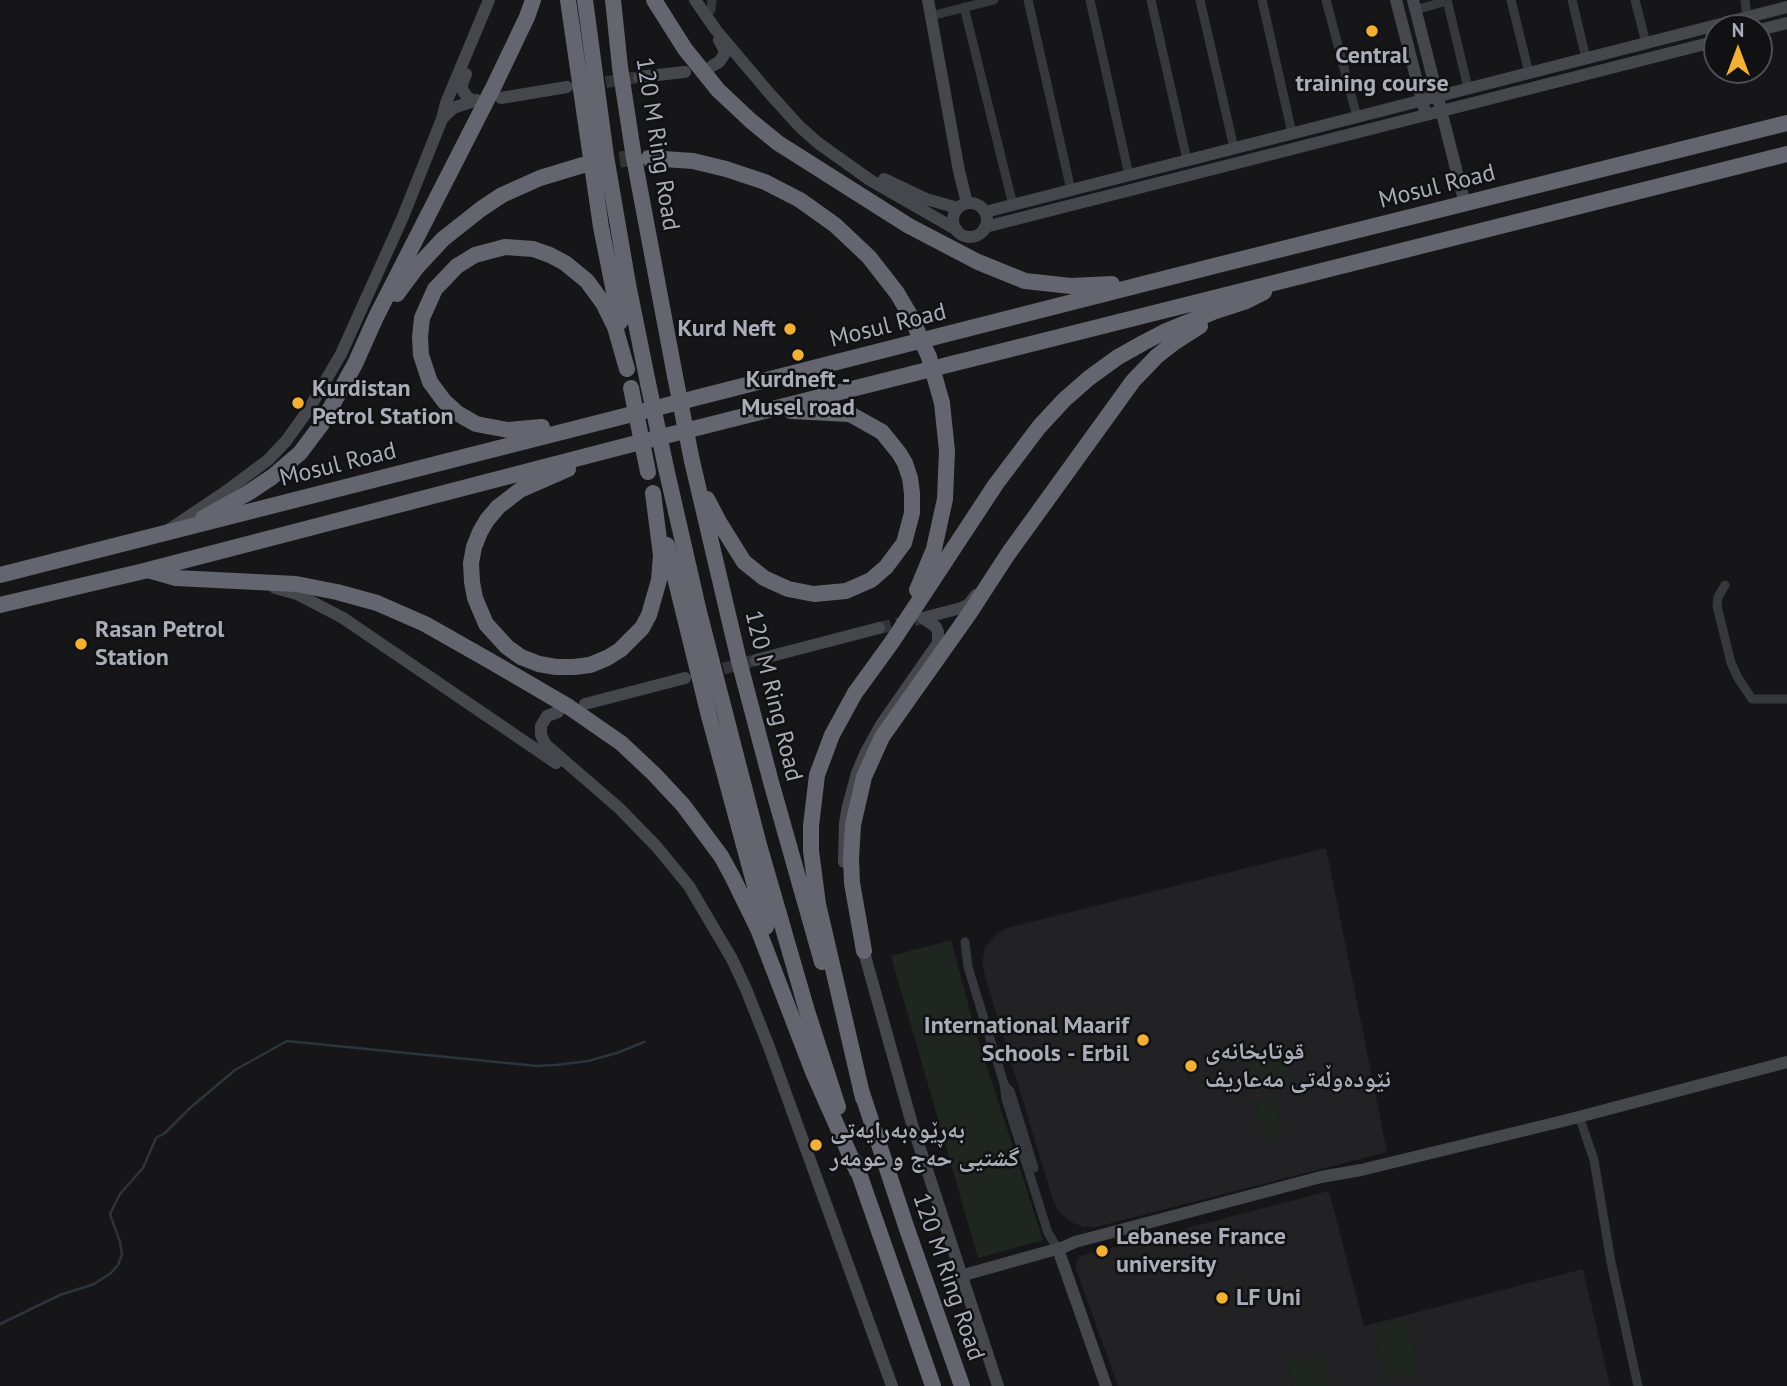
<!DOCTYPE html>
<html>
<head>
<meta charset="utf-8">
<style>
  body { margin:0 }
  #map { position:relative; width:1787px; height:1386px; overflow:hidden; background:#161618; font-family:"PT Sans",sans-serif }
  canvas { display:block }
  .north { position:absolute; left:1703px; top:14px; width:70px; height:70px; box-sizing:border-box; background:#111113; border:2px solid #4d4f55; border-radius:50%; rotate:0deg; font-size:19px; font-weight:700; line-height:28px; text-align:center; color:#a8adb8 }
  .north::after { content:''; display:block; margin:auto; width:24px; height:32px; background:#f2b134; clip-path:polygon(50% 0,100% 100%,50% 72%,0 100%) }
</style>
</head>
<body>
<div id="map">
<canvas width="1787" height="1386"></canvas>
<div class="north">N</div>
</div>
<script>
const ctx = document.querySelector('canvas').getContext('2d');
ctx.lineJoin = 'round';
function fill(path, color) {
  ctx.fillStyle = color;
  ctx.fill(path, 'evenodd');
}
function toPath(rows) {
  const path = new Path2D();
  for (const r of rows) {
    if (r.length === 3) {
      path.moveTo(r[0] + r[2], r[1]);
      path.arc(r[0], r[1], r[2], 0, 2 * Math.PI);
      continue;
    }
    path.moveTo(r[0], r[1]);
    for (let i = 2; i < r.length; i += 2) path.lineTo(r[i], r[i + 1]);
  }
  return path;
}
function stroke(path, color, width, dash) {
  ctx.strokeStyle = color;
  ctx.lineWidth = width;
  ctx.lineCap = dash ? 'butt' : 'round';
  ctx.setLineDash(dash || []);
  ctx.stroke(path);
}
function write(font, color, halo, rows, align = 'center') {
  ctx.font = font + ' "PT Sans","Noto Naskh Arabic",sans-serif';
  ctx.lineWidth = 5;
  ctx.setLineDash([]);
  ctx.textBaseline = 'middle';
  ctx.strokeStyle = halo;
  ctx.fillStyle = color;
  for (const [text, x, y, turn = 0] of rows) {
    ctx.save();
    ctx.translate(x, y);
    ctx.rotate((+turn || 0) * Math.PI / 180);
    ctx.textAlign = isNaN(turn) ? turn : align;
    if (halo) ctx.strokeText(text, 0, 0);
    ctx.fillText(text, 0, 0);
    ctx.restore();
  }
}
fill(toPath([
  [1326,848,1387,1152,1096,1227,1084,1227,1071,1222,1061,1214,1054,1203,986,980,982,962,985,947,998,933,1007,928],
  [1329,1191,1364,1326,1583,1269,1610,1386,1118,1386,1076,1269,1076,1262,1080,1256]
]), '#222225');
fill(toPath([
  [951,940,975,1030,1043,1240,978,1258,891,956],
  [1282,1044,1292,1083,1253,1093,1243,1054],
  [1273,1096,1284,1135,1265,1140,1255,1101],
  [1409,1320,1419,1374,1383,1380,1373,1327],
  [1321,1354,1329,1386,1293,1386,1287,1362]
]), '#1e261f');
stroke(toPath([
  [0,1324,60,1295,94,1284,111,1273,118,1265,122,1254,120,1242,110,1214,120,1194,143,1168,156,1138,165,1133,190,1108,235,1070,287,1041,537,1066,556,1065,588,1061,617,1053,644,1042]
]), '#2c353c', 2.5);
stroke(toPath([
  [588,85,639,77],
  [879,628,923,618],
  [706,673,756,660]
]), '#333438', 12, [12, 6]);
stroke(toPath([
  [596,163,624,159,646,158]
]), '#333438', 16, [16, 8]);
stroke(toPath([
  [1028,0,1071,190],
  [1090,0,1129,175],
  [1151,0,1187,160],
  [1200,0,1234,148],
  [1262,0,1292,133],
  [1326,0,1357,117],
  [1447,0,1468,88],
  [1511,0,1529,73],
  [1572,0,1586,58],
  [1635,0,1646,43],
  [1745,0,1747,18],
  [964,7,1013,205],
  [711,10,712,0],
  [1415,10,1447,1],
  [931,16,994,0],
  [1725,585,1718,597,1717,606,1731,663,1738,678,1752,699,1787,699],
  [965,942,968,967,1004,1084,1006,1099,1048,1233,1058,1249],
  [1005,1086,1010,1091,1012,1097,1034,1168],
  [1579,1116,1594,1160,1611,1262,1638,1386]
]), '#37383d', 9);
stroke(toPath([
  [695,0,716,30,770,94,800,127,818,143,870,180,957,230],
  [928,0,959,171,967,203],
  [1396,0,1424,108],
  [1413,0,1465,204],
  [1759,30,1787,23],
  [712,66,719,62,724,55,724,49,719,40],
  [466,74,462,84,462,89,467,97,472,100],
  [639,77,685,72],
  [501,98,567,87],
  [442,119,453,108,477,100],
  [884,179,926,199,958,208],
  [970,220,17],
  [985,212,1787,7],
  [985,227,1717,41],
  [170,529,225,492,268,460,286,441,309,409,341,354,402,219,442,119,446,103,489,0],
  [275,588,297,594,343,618,556,763],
  [923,618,961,608,969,604,976,595],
  [756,660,879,628],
  [585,704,685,678],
  [558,712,547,716,541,726,541,735,545,744,619,808,656,846,689,886,732,959,746,989,769,1047,892,1386],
  [844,862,845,823,848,806,857,773,865,754,881,725,938,643,938,632,936,627,923,618],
  [862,945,912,1124,998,1386],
  [1058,1249,1106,1386],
  [960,1276,1064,1247,1075,1242,1321,1177,1361,1170,1567,1120,1787,1062]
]), '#45474d', 12);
stroke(toPath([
  [568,0,601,227,620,322],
  [585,0,606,156,628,284,648,383],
  [613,0,620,67,634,158,675,376],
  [654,0,685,49,718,90,751,121,778,143,909,226,978,262,1025,281,1071,286,1112,284],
  [649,158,693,161,726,169,765,182,800,200,835,225,869,257,897,293,910,315],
  [397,294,417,267,443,239,481,209,502,195,540,178,583,165],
  [542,427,508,430,476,424,457,413,444,401,430,382,421,355,420,337,422,318,435,289,457,266,475,255,505,247,533,249,550,255,565,263,587,281,603,303,615,327,627,369],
  [692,461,739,661,771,782,822,962],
  [666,468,699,612,759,845,807,1011,838,1107],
  [568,469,520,490,498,507,487,520,480,532,474,547,471,563,472,582,475,598,486,624,507,647,521,657,539,664,556,667,574,667,590,665,607,658,620,650,642,628,649,615,659,580,661,555,653,493],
  [707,499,719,522,744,562,764,578,788,589,814,594,846,591,871,580,886,567,904,543,912,513,912,493,910,478,905,463,899,453,882,432,850,414,791,411],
  [203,518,248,493,272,477,300,453,321,425,355,364,376,317,494,86,527,17,533,0],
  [667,545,709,716,766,927],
  [148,570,176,578,296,584,337,592,377,603,425,624,492,662,569,707,621,743,654,774,683,805,721,856,732,876,758,929,813,1072,857,1171],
  [0,575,1218,265,1787,123],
  [917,590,934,549,945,499,947,451,942,403],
  [0,605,144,571,625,446,1787,154],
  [864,951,852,883,851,858,853,825,864,777,882,737,969,614,1008,554,1133,381,1157,356,1175,342,1200,326],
  [861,1090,907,1229,962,1386],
  [863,1098,818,904,811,851,811,826,817,775,832,735,855,693,892,642,996,484,1039,427,1064,400,1089,378,1118,357,1143,343,1164,332,1213,312,1244,302,1264,292],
  [855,1162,933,1386]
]), '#63666e', 16);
stroke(toPath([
  [910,315,929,357,942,403],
  [675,376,692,461],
  [648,383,666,468],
  [631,388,648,472]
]), '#63666e', 16);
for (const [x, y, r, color] of [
  [1372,31,7,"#f2b134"],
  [790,329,7,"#f2b134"],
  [798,355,7,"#f2b134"],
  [298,403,7,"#f2b134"],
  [81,644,7,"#f2b134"],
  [1143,1040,7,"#f2b134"],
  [1191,1066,7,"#f2b134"],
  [816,1145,7,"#f2b134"],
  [1102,1251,7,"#f2b134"],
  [1222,1298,7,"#f2b134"]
]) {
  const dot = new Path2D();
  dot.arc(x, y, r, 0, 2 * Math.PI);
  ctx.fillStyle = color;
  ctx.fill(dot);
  stroke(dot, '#111113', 2.5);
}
write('bold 24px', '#a8adb8', '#111113', [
  ["Central",1372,56,"center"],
  ["training course",1372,84,"center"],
  ["Kurd Neft",776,329,"right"],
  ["Kurdneft -",798,380,"center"],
  ["Musel road",798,408,"center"],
  ["Kurdistan",312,389],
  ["Petrol Station",312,417],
  ["Rasan Petrol",95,630],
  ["Station",95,658],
  ["International Maarif",1129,1026,"right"],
  ["Schools - Erbil",1129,1054,"right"],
  ["قوتابخانەی",1205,1052],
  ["نێودەوڵەتی مەعاریف",1205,1080],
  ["بەڕێوەبەرایەتی",830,1131],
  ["گشتیی حەج و عومەر",830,1159],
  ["Lebanese France",1116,1237],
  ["university",1116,1265],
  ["LF Uni",1236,1298]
], 'left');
write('24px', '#a8adb8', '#111113', [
  ["120 M Ring Road",657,144,81],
  ["Mosul Road",1437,187,-14],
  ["Mosul Road",888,326,-14],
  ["Mosul Road",338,465,-14],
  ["120 M Ring Road",773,696,76],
  ["120 M Ring Road",948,1277,71]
]);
</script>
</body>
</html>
